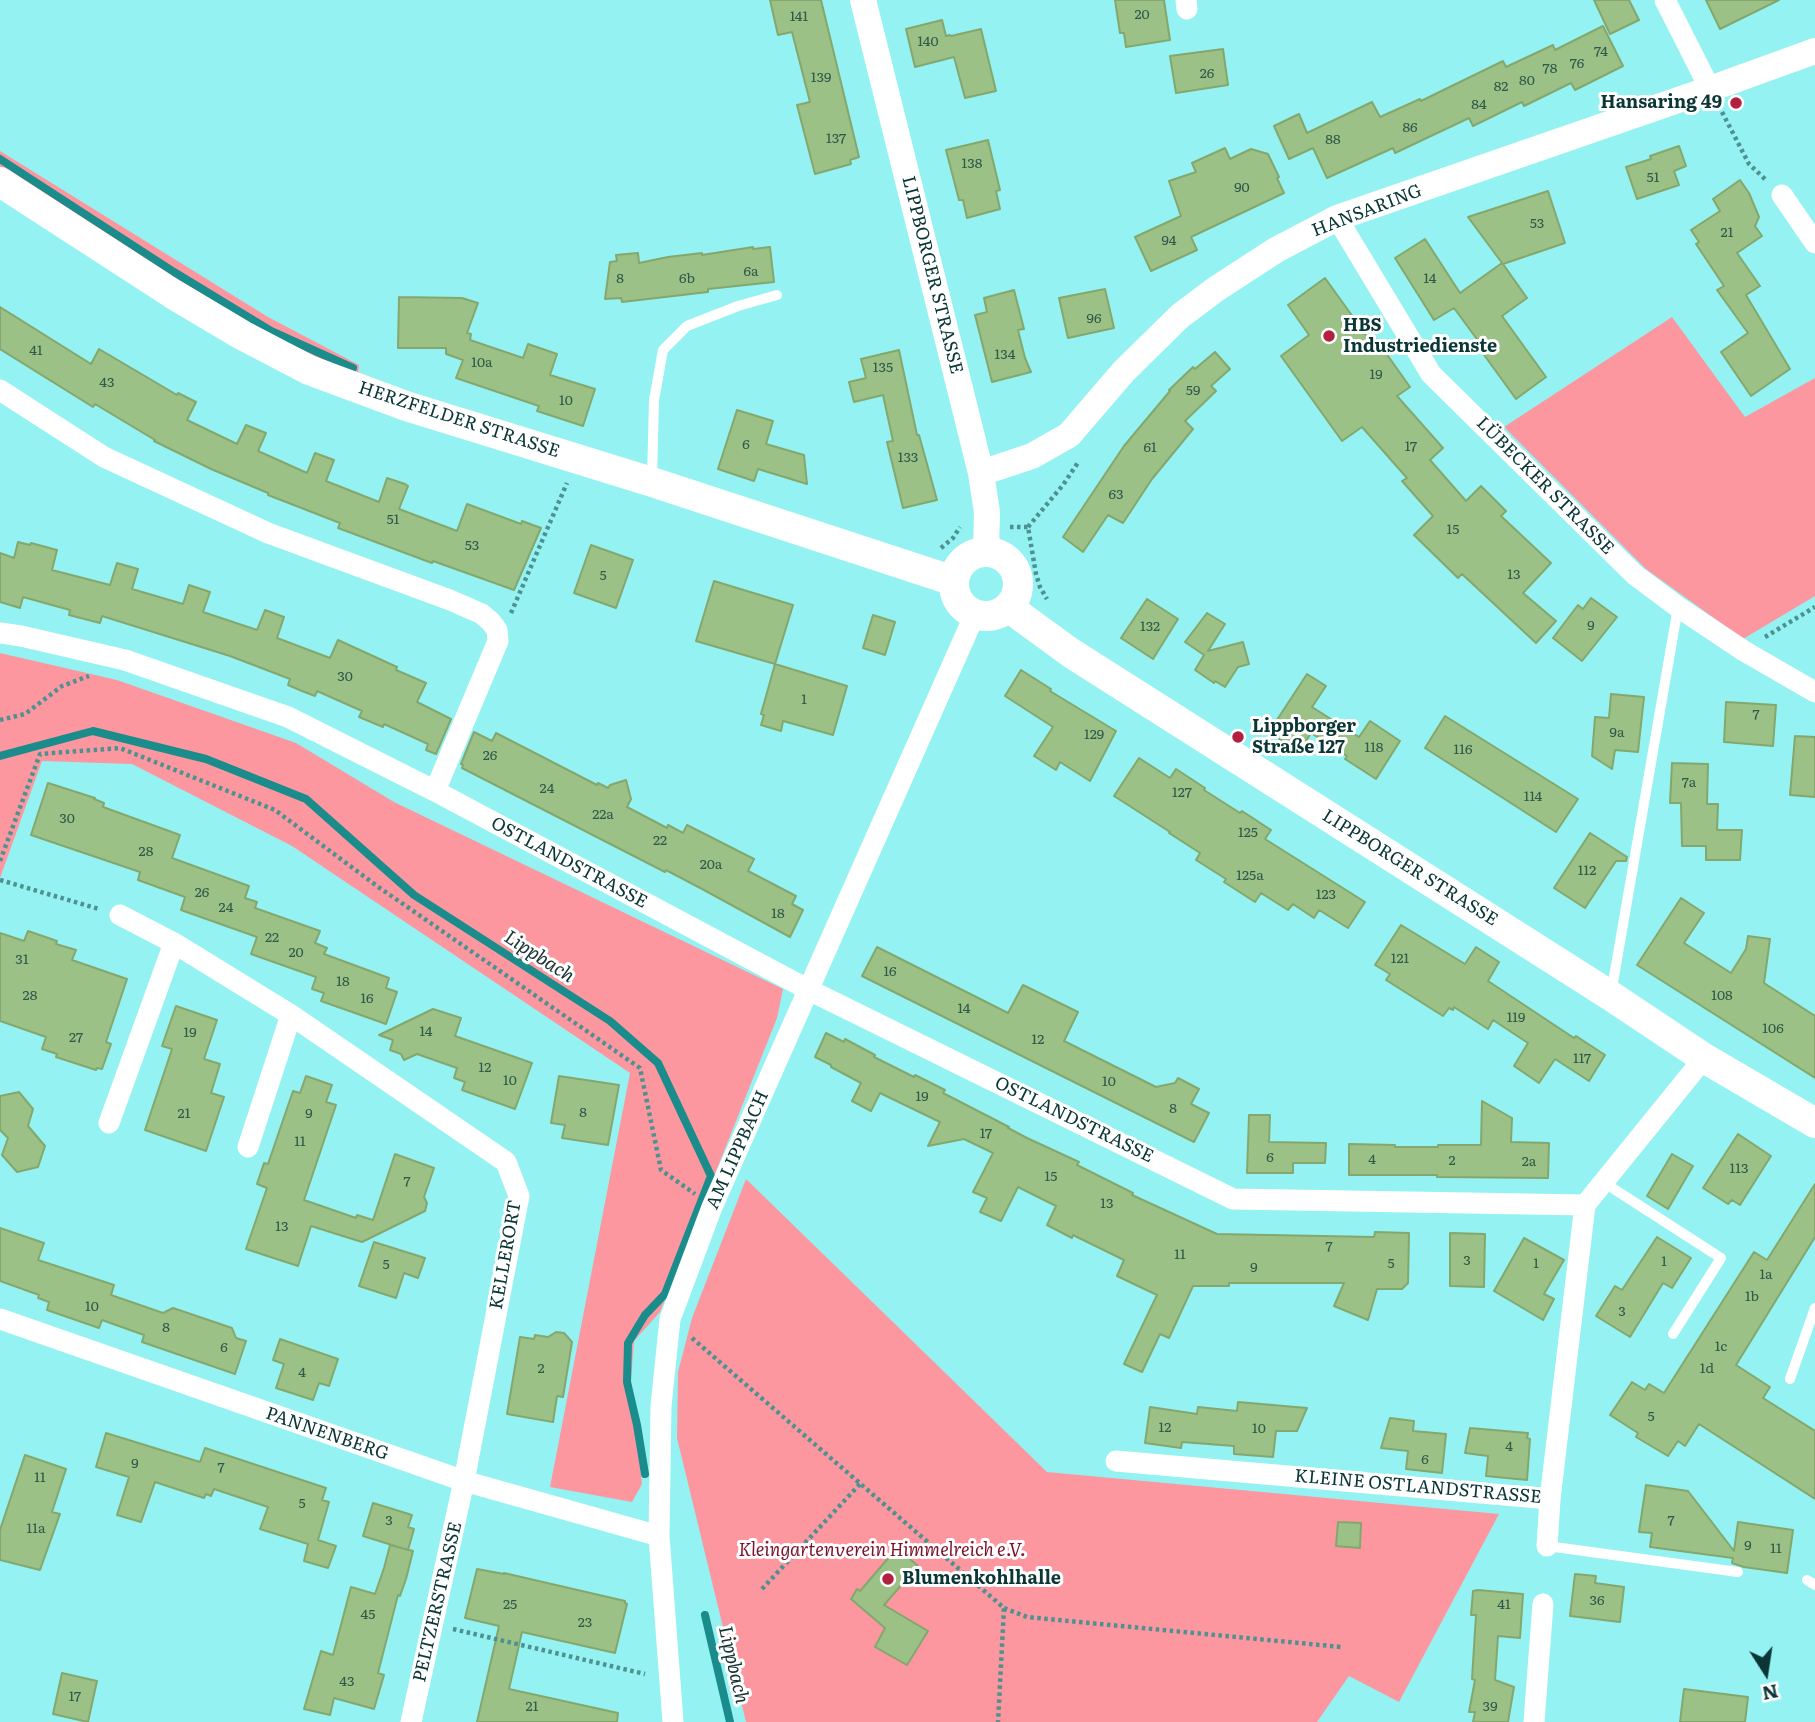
<!DOCTYPE html>
<html>
<head>
<meta charset="utf-8">
<style>
  body { margin:0 }
  #map { position:relative; width:1815px; height:1722px; overflow:hidden; background:#94f3f2; font-family:Literata,serif }
  canvas { display:block }
  .north { position:absolute; left:1731px; top:1638px; width:70px; height:70px; -webkit-text-stroke:5px #fff; paint-order:stroke; rotate:168deg; font-size:19px; font-weight:700; line-height:28px; text-align:center; color:#0b3636 }
  .north::after { content:''; display:block; margin:auto; width:24px; height:32px; background:#0b3636; clip-path:polygon(50% 0,100% 100%,50% 72%,0 100%) }
</style>
</head>
<body>
<div id="map">
<canvas width="1815" height="1722"></canvas>
<div class="north">N</div>
</div>
<script>
const ctx = document.querySelector('canvas').getContext('2d');
ctx.lineJoin = 'round';
function fill(path, color) {
  ctx.fillStyle = color;
  ctx.fill(path, 'evenodd');
}
function toPath(rows) {
  const path = new Path2D();
  for (const r of rows) {
    if (r.length === 3) {
      path.moveTo(r[0] + r[2], r[1]);
      path.arc(r[0], r[1], r[2], 0, 2 * Math.PI);
      continue;
    }
    path.moveTo(r[0], r[1]);
    for (let i = 2; i < r.length; i += 2) path.lineTo(r[i], r[i + 1]);
  }
  return path;
}
function stroke(path, color, width, dash) {
  ctx.strokeStyle = color;
  ctx.lineWidth = width;
  ctx.lineCap = dash ? 'butt' : 'round';
  ctx.setLineDash(dash || []);
  ctx.stroke(path);
}
function write(font, color, halo, rows, align = 'center') {
  ctx.font = font + ' Literata,serif';
  ctx.lineWidth = 6;
  ctx.setLineDash([]);
  ctx.textBaseline = 'middle';
  ctx.strokeStyle = halo;
  ctx.fillStyle = color;
  for (const [text, x, y, turn = 0] of rows) {
    ctx.save();
    ctx.translate(x, y);
    ctx.rotate((+turn || 0) * Math.PI / 180);
    ctx.textAlign = isNaN(turn) ? turn : align;
    if (halo) ctx.strokeText(text, 0, 0);
    ctx.fillText(text, 0, 0);
    ctx.restore();
  }
}
fill(toPath([
  [0,151,268,317,359,365,358,378,236,317,0,168],
  [1672,317,1745,417,1815,378,1815,596,1743,639,1646,569,1504,427],
  [0,653,117,680,296,743,394,802,783,989,777,1018,660,1312,634,1341,631,1380,642,1484,632,1502,550,1487,630,1073,292,846,132,764,42,761,0,878],
  [746,1179,1047,1472,1499,1514,1399,1702,1349,1676,1317,1722,746,1722,677,1438,678,1372,692,1318]
]), '#fc97a0');
stroke(toPath([
  [0,159,174,272,271,331,353,368],
  [0,756,93,731,206,759,306,799,414,895,610,1021,658,1063,711,1176,665,1294,645,1315,628,1343,627,1382,637,1425,645,1474],
  [705,1615,730,1722]
]), '#1a8c8b', 8);
const building = toPath([
  [770,0,821,0,859,157,850,160,851,164,815,174,797,105,810,102,792,32,778,35,770,0],
  [1115,0,1164,0,1170,40,1126,47,1124,33,1120,33,1115,0],
  [1594,0,1629,0,1639,20,1610,34,1594,0],
  [1706,0,1779,0,1720,29,1706,0],
  [942,20,946,36,950,35,951,36,981,29,996,91,965,98,954,57,915,67,906,29,942,20],
  [1603,26,1623,66,1575,90,1571,83,1524,106,1522,102,1473,126,1469,118,1395,153,1393,148,1327,178,1313,148,1289,159,1274,126,1299,114,1307,133,1372,102,1380,117,1420,99,1421,101,1503,61,1506,67,1553,45,1555,50,1603,26],
  [1223,49,1228,85,1176,93,1170,56,1223,49],
  [988,140,1000,190,996,191,1000,209,967,218,963,200,959,200,946,150,988,140],
  [1679,146,1686,166,1674,171,1679,185,1637,199,1626,167,1651,159,1650,156,1679,146],
  [1225,148,1230,159,1251,149,1268,154,1279,177,1277,178,1284,193,1191,237,1197,250,1151,271,1135,237,1181,216,1169,181,1196,172,1192,163,1225,148],
  [1740,180,1749,193,1759,217,1755,226,1762,236,1737,253,1760,286,1746,295,1790,369,1751,396,1721,352,1748,333,1717,290,1724,286,1696,244,1699,242,1691,230,1720,211,1713,199,1740,180],
  [1548,191,1565,243,1503,264,1527,298,1502,316,1546,377,1516,399,1479,348,1482,346,1454,308,1434,320,1395,258,1425,239,1460,293,1502,263,1468,217,1548,191],
  [753,247,753,249,770,247,774,282,708,289,708,292,622,302,621,298,605,299,610,262,617,261,616,255,638,253,639,263,668,257,702,253,702,255,753,247],
  [1325,278,1371,342,1376,339,1410,387,1397,396,1443,448,1430,460,1466,501,1481,486,1506,511,1501,516,1551,563,1523,593,1556,621,1536,643,1462,574,1458,578,1414,535,1433,516,1402,481,1407,478,1362,427,1342,441,1281,356,1309,335,1288,305,1325,278],
  [1105,289,1114,328,1068,338,1059,298,1105,289],
  [1014,290,1024,329,1018,330,1025,358,1031,372,992,382,975,315,987,312,984,298,1014,290],
  [399,297,462,298,478,303,467,333,471,334,470,340,523,358,528,344,557,354,550,375,595,389,583,426,537,411,539,406,456,378,463,360,446,354,446,348,398,348,399,297],
  [0,307,91,364,99,349,177,395,178,393,196,402,187,420,237,444,246,425,266,433,258,451,307,473,315,453,334,460,326,481,379,502,387,478,405,484,408,486,399,509,457,531,467,504,521,524,522,521,541,528,514,590,433,561,432,563,338,528,340,523,268,495,268,493,211,469,154,441,155,440,95,404,93,407,0,349,0,307],
  [899,350,917,435,919,435,937,500,903,508,887,442,893,441,883,395,854,402,849,382,866,378,861,359,899,350],
  [1215,352,1230,369,1211,386,1216,391,1185,421,1193,429,1152,479,1123,523,1108,515,1083,552,1063,537,1124,446,1170,391,1169,390,1193,367,1195,369,1215,352],
  [737,410,773,421,766,444,804,455,807,484,758,469,754,481,718,469,737,410],
  [18,542,30,545,31,543,57,550,52,570,110,585,117,563,138,569,132,589,183,604,189,585,210,592,203,612,257,630,265,610,284,617,277,638,330,658,338,640,397,667,396,670,426,683,417,702,451,719,436,754,426,750,428,744,384,724,383,727,359,717,362,711,317,691,315,696,302,691,288,685,290,679,230,656,102,616,100,623,69,615,70,610,23,597,20,608,0,602,0,553,14,558,18,542],
  [591,545,633,560,616,608,574,593,591,545],
  [714,581,793,605,775,664,696,641,714,581],
  [1591,598,1617,617,1582,661,1553,638,1578,605,1583,609,1591,598],
  [1147,599,1178,619,1153,659,1121,638,1147,599],
  [1207,613,1225,624,1208,651,1243,642,1249,664,1238,667,1225,687,1215,681,1214,683,1195,670,1204,655,1185,642,1207,613],
  [873,615,895,622,885,655,863,648,873,615],
  [775,664,847,686,833,735,783,721,781,731,761,725,764,715,761,714,775,664],
  [1021,670,1051,689,1050,691,1068,702,1116,731,1090,781,1060,762,1056,770,1034,756,1053,727,1005,696,1021,670],
  [1307,674,1326,686,1312,707,1359,737,1370,721,1400,741,1376,779,1345,759,1347,756,1311,733,1299,752,1269,732,1307,674],
  [1611,694,1644,697,1638,752,1615,750,1612,769,1592,756,1595,717,1609,718,1611,694],
  [1726,702,1776,705,1773,746,1724,742,1726,702],
  [1445,716,1578,799,1556,832,1425,748,1445,716],
  [474,732,492,741,496,733,597,785,598,783,608,788,610,785,626,780,631,799,627,807,667,828,668,825,683,833,687,825,754,859,748,871,796,896,792,904,803,910,790,937,704,890,666,870,665,872,462,768,463,765,461,764,474,732],
  [1795,736,1815,737,1815,797,1790,795,1795,736],
  [1139,758,1170,778,1176,769,1205,788,1204,790,1240,813,1242,811,1271,830,1265,839,1365,902,1348,928,1319,910,1314,918,1293,904,1288,910,1261,893,1255,902,1224,882,1226,879,1196,860,1200,853,1169,833,1170,832,1114,796,1139,758],
  [1672,763,1708,764,1707,804,1718,804,1717,830,1742,830,1740,860,1706,860,1706,846,1682,846,1681,803,1670,803,1672,763],
  [48,783,95,798,94,799,104,803,103,807,180,835,172,858,249,886,245,898,257,902,255,908,320,931,315,943,327,948,324,954,389,978,386,988,397,992,386,1024,321,1001,324,993,312,989,316,977,251,954,257,937,181,910,185,897,138,880,140,872,31,835,48,783],
  [1590,833,1627,857,1626,861,1616,861,1585,908,1554,888,1590,833],
  [1681,898,1704,913,1684,943,1731,973,1746,949,1748,936,1770,939,1764,983,1815,1016,1815,1078,1637,965,1681,898],
  [1401,925,1465,964,1476,947,1499,962,1488,981,1574,1038,1576,1036,1605,1055,1589,1081,1555,1059,1539,1083,1514,1066,1528,1043,1493,1020,1488,1029,1454,1007,1453,1010,1449,1008,1443,1016,1386,980,1390,974,1375,965,1401,925],
  [28,931,57,941,56,944,76,950,72,960,127,979,106,1042,111,1044,102,1069,97,1068,96,1070,56,1057,57,1054,42,1049,46,1037,0,1021,0,933,24,941,28,931],
  [877,947,1008,1013,1023,985,1078,1012,1064,1041,1156,1087,1175,1083,1178,1078,1199,1089,1191,1104,1209,1113,1194,1142,862,976,877,947],
  [176,1006,217,1020,204,1059,220,1064,211,1093,224,1097,206,1151,145,1130,172,1049,162,1046,176,1006],
  [433,1009,461,1018,455,1036,532,1063,515,1109,462,1090,465,1082,454,1078,457,1068,417,1054,404,1060,401,1054,390,1050,393,1040,379,1035,433,1009],
  [826,1033,844,1042,845,1039,875,1055,874,1057,914,1077,915,1075,945,1090,943,1093,1009,1127,1008,1128,1027,1138,1079,1162,1077,1165,1133,1193,1132,1195,1217,1234,1374,1237,1375,1232,1409,1233,1408,1283,1402,1289,1377,1289,1368,1320,1334,1306,1344,1283,1229,1283,1229,1286,1193,1286,1169,1338,1160,1334,1142,1372,1124,1364,1157,1295,1117,1276,1124,1260,1073,1235,1072,1238,1047,1225,1056,1206,1018,1187,1001,1221,980,1212,987,1198,973,1192,993,1153,964,1139,928,1146,940,1122,880,1093,871,1111,852,1101,861,1083,831,1067,831,1065,815,1057,826,1033],
  [306,1076,332,1085,326,1102,336,1105,304,1200,356,1218,357,1215,373,1220,395,1154,434,1168,424,1197,427,1203,425,1211,362,1242,311,1226,298,1266,246,1249,267,1188,257,1184,264,1163,268,1164,293,1091,300,1093,306,1076],
  [559,1076,619,1085,608,1145,562,1138,565,1125,551,1123,559,1076],
  [19,1092,33,1109,28,1126,45,1146,38,1167,17,1172,2,1155,8,1138,0,1130,0,1096,19,1092],
  [1482,1101,1512,1118,1511,1142,1549,1143,1548,1178,1437,1177,1437,1175,1349,1175,1349,1144,1395,1145,1395,1147,1438,1147,1438,1145,1481,1145,1482,1101],
  [1249,1115,1270,1115,1269,1142,1326,1143,1325,1163,1293,1163,1293,1173,1247,1173,1249,1115],
  [1738,1134,1771,1156,1740,1205,1732,1200,1728,1204,1703,1188,1738,1134],
  [1672,1154,1693,1166,1668,1209,1647,1196,1672,1154],
  [1815,1184,1815,1237,1736,1365,1770,1387,1763,1398,1815,1431,1815,1499,1699,1424,1685,1446,1678,1441,1668,1456,1636,1437,1638,1433,1610,1415,1632,1382,1645,1390,1649,1384,1664,1393,1754,1252,1767,1260,1815,1184],
  [0,1228,44,1243,38,1260,114,1285,111,1295,163,1313,173,1308,232,1328,236,1338,246,1341,235,1374,142,1342,144,1335,102,1320,99,1328,47,1310,49,1302,38,1298,39,1295,0,1281,0,1228],
  [1450,1233,1485,1234,1484,1287,1450,1286,1450,1233],
  [1657,1237,1691,1258,1672,1288,1663,1283,1630,1337,1596,1316,1615,1286,1622,1290,1657,1237],
  [1524,1238,1564,1260,1544,1294,1554,1299,1543,1320,1494,1291,1524,1238],
  [374,1242,425,1258,418,1278,404,1273,396,1298,359,1286,374,1242],
  [556,1332,564,1333,572,1342,563,1397,557,1396,553,1422,507,1414,520,1337,534,1339,535,1335,548,1337,556,1332],
  [280,1339,338,1359,329,1386,319,1383,313,1400,276,1388,284,1364,273,1360,280,1339],
  [1238,1402,1307,1408,1297,1431,1276,1431,1273,1457,1234,1454,1234,1446,1182,1442,1181,1448,1145,1443,1150,1407,1197,1414,1198,1407,1237,1411,1238,1402],
  [1390,1418,1414,1421,1413,1431,1446,1434,1442,1473,1406,1469,1408,1451,1381,1448,1390,1418],
  [1470,1428,1528,1433,1527,1438,1530,1439,1527,1480,1486,1476,1488,1456,1465,1453,1470,1428],
  [106,1433,200,1462,205,1448,326,1488,322,1500,329,1502,318,1540,336,1546,328,1568,304,1561,308,1544,260,1529,268,1507,214,1489,211,1496,206,1494,204,1498,155,1482,141,1522,117,1515,129,1477,96,1467,106,1433],
  [25,1455,66,1469,52,1512,60,1514,40,1570,0,1560,0,1530,25,1455],
  [1646,1485,1688,1491,1734,1551,1738,1522,1793,1530,1787,1573,1744,1567,1732,1563,1733,1558,1650,1547,1652,1533,1639,1532,1646,1485],
  [373,1503,412,1515,408,1527,414,1529,408,1550,363,1536,373,1503],
  [1338,1522,1361,1523,1360,1548,1336,1546,1338,1522],
  [390,1545,413,1551,406,1579,400,1596,398,1595,378,1673,384,1675,374,1709,334,1698,330,1715,304,1709,321,1651,333,1655,351,1587,375,1594,384,1568,390,1545],
  [897,1548,918,1566,884,1605,928,1631,907,1665,875,1647,885,1628,851,1599,857,1589,860,1591,897,1548],
  [477,1569,504,1574,504,1573,625,1601,625,1603,627,1604,615,1653,522,1632,509,1689,618,1713,617,1722,477,1722,499,1626,465,1618,477,1569],
  [1575,1574,1596,1576,1595,1583,1624,1587,1620,1622,1570,1616,1575,1574],
  [1478,1590,1523,1594,1520,1638,1498,1636,1495,1680,1514,1687,1508,1722,1473,1722,1475,1712,1469,1712,1475,1680,1472,1679,1476,1615,1471,1615,1473,1591,1478,1590],
  [62,1673,97,1681,88,1722,53,1714,62,1673],
  [1684,1689,1748,1697,1745,1722,1680,1722,1684,1689]
]);
fill(building, '#9cc186');
stroke(building, '#83a76d', 2);
stroke(toPath([
  [1722,112,1749,164,1766,180],
  [1010,527,1028,527,1036,574,1040,587,1047,599],
  [1028,527,1063,485,1079,461],
  [941,548,953,538,960,527],
  [511,613,567,483],
  [1765,637,1815,607],
  [0,720,25,714,62,686,89,676],
  [0,861,40,754,120,748,275,810,377,886,640,1068,661,1170,695,1194],
  [0,880,99,909],
  [692,1338,1004,1608,998,1722],
  [762,1589,860,1484],
  [1004,1608,1027,1617,1341,1647],
  [453,1629,645,1674]
]), '#4d9190', 4.5, [3.5, 3.5]);
stroke(toPath([
  [652,479,654,400,663,350,687,326,738,306,777,295],
  [1611,994,1678,607],
  [1603,1182,1721,1258,1673,1334],
  [1790,1379,1815,1308],
  [1547,1546,1738,1572],
  [1807,1580,1815,1585]
]), '#fff', 10);
stroke(toPath([
  [1186,0,1187,9],
  [1665,0,1710,89],
  [1782,195,1815,243],
  [1337,218,1431,374,1635,575,1678,607,1744,651,1815,692],
  [0,390,104,457,268,533,450,600,482,614,491,622,497,630,498,641,435,791],
  [0,633,21,636,125,660,288,717,435,791,809,990,1233,1199,1585,1205,1704,1058],
  [120,915,174,943,291,1015,506,1162,519,1196,464,1481,411,1722],
  [109,1123,174,943],
  [248,1147,291,1015],
  [0,1319,464,1481,659,1536],
  [1116,1461,1550,1499,1585,1205],
  [1547,1546,1550,1499],
  [673,1722,659,1536,661,1406,670,1319,712,1207,975,614],
  [1534,1722,1543,1604]
]), '#fff', 21);
stroke(toPath([
  [863,0,981,473,987,512,986,552],
  [981,473,1032,456,1069,435,1124,371,1180,316,1216,289,1276,250,1337,218,1710,89,1815,51]
]), '#fff', 26);
stroke(toPath([
  [0,182,173,294,242,335,309,370,406,406,652,482,954,581],
  [986,584,32],
  [1008,607,1071,653,1611,996,1704,1058,1815,1123]
]), '#fff', 30);
for (const [x, y, r, color] of [
  [1736,103,7,"#b22042"],
  [1329,336,7,"#b22042"],
  [1238,737,7,"#b22042"],
  [888,1579,7,"#b22042"]
]) {
  const dot = new Path2D();
  dot.arc(x, y, r, 0, 2 * Math.PI);
  ctx.fillStyle = color;
  ctx.fill(dot);
  stroke(dot, '#fff', 2.5);
}
write('14px', '#2f594a', null, [
  ["20",1142,15],
  ["141",799,17],
  ["140",928,42],
  ["74",1601,52],
  ["76",1577,64],
  ["78",1550,69],
  ["26",1207,74],
  ["139",821,78],
  ["80",1527,81],
  ["82",1501,87],
  ["84",1479,105],
  ["86",1410,128],
  ["137",836,139],
  ["88",1333,140],
  ["138",972,164],
  ["51",1653,178],
  ["90",1242,188],
  ["53",1537,224],
  ["21",1727,233],
  ["94",1169,241],
  ["6a",751,272],
  ["8",620,279],
  ["6b",687,279],
  ["14",1430,279],
  ["96",1094,319],
  ["41",36,351],
  ["134",1005,355],
  ["10a",482,363],
  ["135",883,368],
  ["19",1376,375],
  ["43",107,383],
  ["59",1193,391],
  ["10",566,401],
  ["6",746,445],
  ["17",1411,447],
  ["61",1150,448],
  ["133",908,458],
  ["63",1116,495],
  ["51",393,520],
  ["15",1453,530],
  ["53",472,546],
  ["13",1514,575],
  ["5",603,576],
  ["9",1591,626],
  ["132",1150,627],
  ["30",345,677],
  ["1",804,700],
  ["7",1756,715],
  ["9a",1617,733],
  ["129",1094,735],
  ["118",1374,748],
  ["116",1463,750],
  ["26",490,756],
  ["7a",1689,783],
  ["24",547,789],
  ["127",1182,793],
  ["114",1533,797],
  ["22a",603,815],
  ["30",67,819],
  ["125",1248,833],
  ["22",660,841],
  ["28",146,852],
  ["20a",711,865],
  ["112",1587,871],
  ["125a",1250,876],
  ["26",202,893],
  ["123",1326,895],
  ["24",226,908],
  ["18",778,914],
  ["22",272,938],
  ["20",296,953],
  ["121",1400,959],
  ["31",22,960],
  ["16",890,972],
  ["18",343,982],
  ["28",30,996],
  ["108",1722,996],
  ["16",367,999],
  ["14",964,1009],
  ["119",1516,1018],
  ["106",1773,1029],
  ["14",426,1032],
  ["19",190,1033],
  ["27",76,1038],
  ["12",1038,1040],
  ["117",1582,1059],
  ["12",485,1068],
  ["10",510,1081],
  ["10",1109,1082],
  ["19",922,1097],
  ["8",1173,1109],
  ["8",583,1113],
  ["21",184,1114],
  ["9",309,1114],
  ["17",986,1134],
  ["11",300,1142],
  ["6",1270,1158],
  ["4",1372,1160],
  ["2",1452,1161],
  ["2a",1529,1162],
  ["113",1739,1169],
  ["15",1051,1177],
  ["7",407,1182],
  ["13",1107,1204],
  ["13",282,1227],
  ["7",1329,1247],
  ["11",1180,1255],
  ["3",1467,1261],
  ["1",1664,1262],
  ["5",1391,1264],
  ["1",1536,1264],
  ["5",386,1265],
  ["9",1254,1268],
  ["1a",1766,1275],
  ["1b",1752,1297],
  ["10",92,1307],
  ["3",1622,1312],
  ["8",166,1328],
  ["1c",1721,1347],
  ["6",224,1348],
  ["2",541,1369],
  ["1d",1707,1369],
  ["4",302,1373],
  ["5",1651,1417],
  ["12",1165,1428],
  ["10",1259,1429],
  ["4",1509,1447],
  ["6",1425,1460],
  ["9",135,1464],
  ["7",221,1468],
  ["11",40,1478],
  ["5",302,1504],
  ["3",389,1521],
  ["7",1671,1521],
  ["11a",36,1529],
  ["9",1748,1546],
  ["11",1776,1549],
  ["36",1597,1601],
  ["25",510,1605],
  ["41",1504,1605],
  ["45",368,1615],
  ["23",585,1623],
  ["43",347,1682],
  ["17",75,1697],
  ["21",532,1707],
  ["39",1490,1707]
]);
write('bold 18px', '#0b3636', '#fff', [
  ["Hansaring 49",1722,103,"right"],
  ["HBS",1343,326],
  ["Industriedienste",1343,347],
  ["Lippborger",1252,727],
  ["Straße 127",1252,748],
  ["Blumenkohlhalle",902,1579]
], 'left');
write('18px', '#0b3636', '#fff', [
  ["HANSARING",1367,211,-21],
  ["LIPPBORGER STRASSE",932,275,76],
  ["HERZFELDER STRASSE",459,420,18],
  ["LÜBECKER STRASSE",1545,486,45],
  ["OSTLANDSTRASSE",569,863,28],
  ["LIPPBORGER STRASSE",1410,868,32],
  ["OSTLANDSTRASSE",1074,1120,26],
  ["AM LIPPBACH",738,1150,-66],
  ["KELLERORT",506,1255,-80],
  ["PANNENBERG",327,1434,19],
  ["KLEINE OSTLANDSTRASSE",1418,1487,5],
  ["PELTZERSTRASSE",438,1602,-77]
]);
write('italic 18px', '#7b132b', '#fff', [
  ["Kleingartenverein Himmelreich e.V.",882,1551]
]);
write('italic 19px', '#173332', '#fff', [
  ["Lippbach",539,957,33],
  ["Lippbach",733,1665,77]
]);
</script>
</body>
</html>
